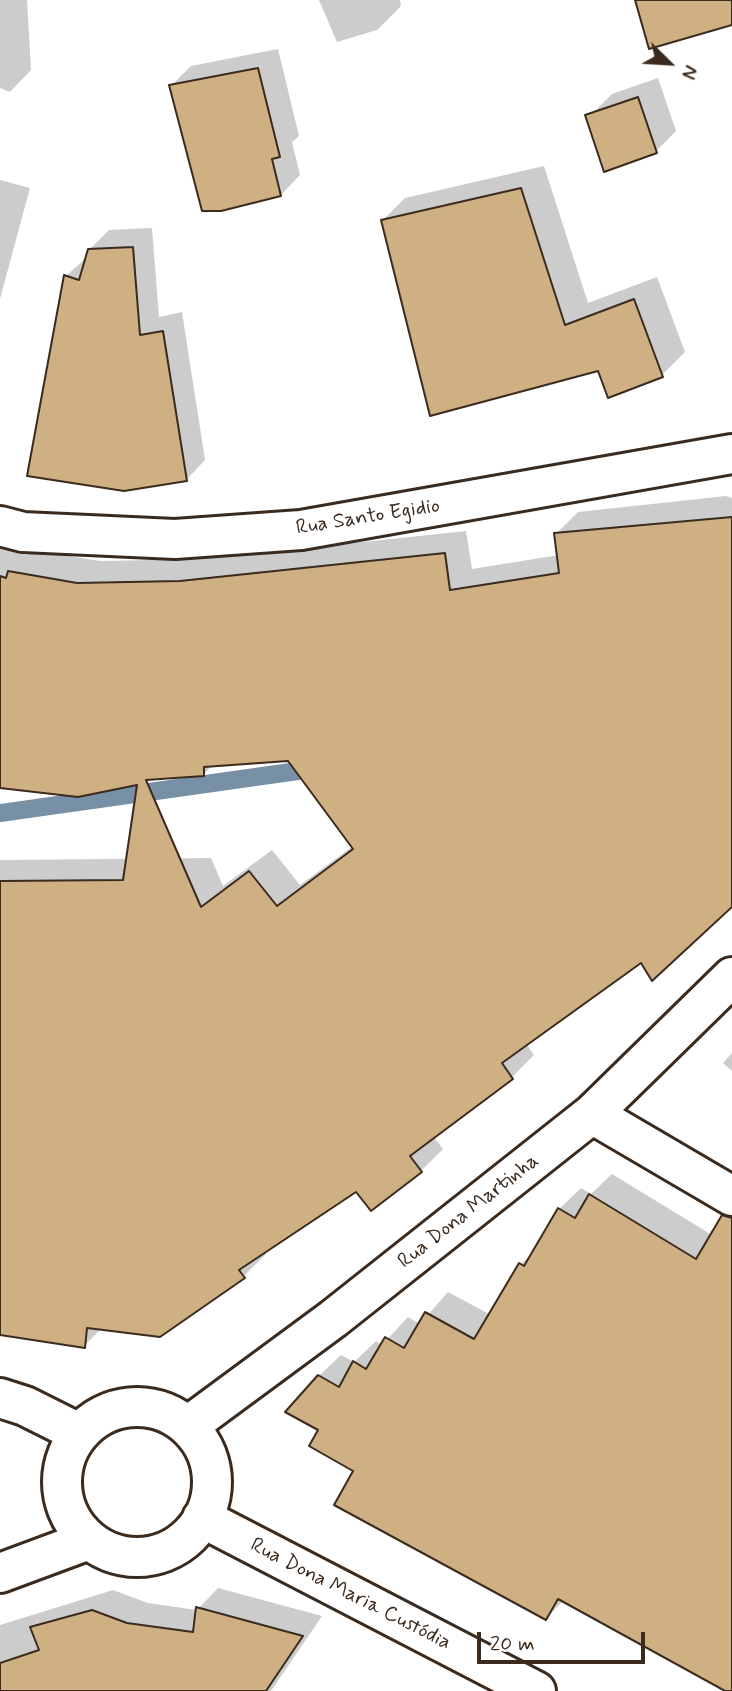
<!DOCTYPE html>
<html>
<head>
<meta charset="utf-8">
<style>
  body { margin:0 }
  #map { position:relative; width:732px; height:1691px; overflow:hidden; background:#fff; font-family:Mynerve,sans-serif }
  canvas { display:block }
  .north { position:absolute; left:634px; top:28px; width:70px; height:70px; -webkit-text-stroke:5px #fff; paint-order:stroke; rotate:114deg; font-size:19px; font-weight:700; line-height:28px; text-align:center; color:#3b2a1e }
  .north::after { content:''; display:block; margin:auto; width:24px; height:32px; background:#3b2a1e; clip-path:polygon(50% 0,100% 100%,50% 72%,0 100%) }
  .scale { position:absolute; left:477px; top:1632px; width:168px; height:32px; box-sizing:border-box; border:4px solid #3b2a1e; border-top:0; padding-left:9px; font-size:21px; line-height:24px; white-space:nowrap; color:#3b2a1e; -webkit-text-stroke:5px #fff; paint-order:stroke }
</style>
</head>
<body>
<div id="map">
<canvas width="732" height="1691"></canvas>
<div class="north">N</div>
<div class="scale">20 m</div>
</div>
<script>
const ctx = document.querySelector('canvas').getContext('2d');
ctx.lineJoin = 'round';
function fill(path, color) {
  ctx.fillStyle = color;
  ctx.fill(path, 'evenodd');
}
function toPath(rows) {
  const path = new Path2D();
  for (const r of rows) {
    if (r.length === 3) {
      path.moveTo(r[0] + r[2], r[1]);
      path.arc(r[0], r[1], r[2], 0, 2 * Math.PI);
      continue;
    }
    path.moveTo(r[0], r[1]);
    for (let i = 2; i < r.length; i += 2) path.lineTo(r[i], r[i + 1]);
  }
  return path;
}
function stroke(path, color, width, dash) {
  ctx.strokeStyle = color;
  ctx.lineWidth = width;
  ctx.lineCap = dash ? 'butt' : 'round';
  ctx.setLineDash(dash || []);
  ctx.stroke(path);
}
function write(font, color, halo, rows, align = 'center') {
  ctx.font = font + ' Mynerve,sans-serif';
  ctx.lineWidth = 5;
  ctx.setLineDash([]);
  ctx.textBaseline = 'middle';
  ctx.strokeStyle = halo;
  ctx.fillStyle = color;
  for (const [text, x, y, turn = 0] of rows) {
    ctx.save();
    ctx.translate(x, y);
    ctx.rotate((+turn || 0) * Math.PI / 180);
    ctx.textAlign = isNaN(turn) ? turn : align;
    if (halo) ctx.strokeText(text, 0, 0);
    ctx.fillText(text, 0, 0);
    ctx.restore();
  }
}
fill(toPath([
  [0,0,27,0,31,70,10,92,0,88],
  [319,0,400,0,401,6,377,30,337,42],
  [278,49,299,136,292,142,300,175,281,195,204,213,171,86,191,66],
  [658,78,676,131,656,151,592,114,612,94],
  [544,166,588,303,657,277,685,352,662,375,599,369,383,220,405,198],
  [0,180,30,188,0,299],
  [152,228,159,317,182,312,205,460,186,480,66,276,87,257,89,250,109,230],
  [726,496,732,498,732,905,641,960,526,1044,534,1055,512,1077,433,1136,443,1149,421,1171,357,1190,264,1251,266,1254,244,1276,102,1328,84,1346,0,1333,0,860,211,858,223,886,272,850,300,885,353,846,289,760,213,765,203,775,146,781,0,788,0,548,26,555,32,550,100,561,203,559,466,531,472,569,559,555,556,534,578,512],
  [732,1053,732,1071,723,1063],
  [612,1174,712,1235,732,1214,730,1691,564,1600,546,1618,355,1470,320,1430,288,1412,302,1392,341,1355,354,1362,376,1341,382,1345,408,1317,420,1324,448,1292,491,1315,521,1264,536,1250,559,1209,581,1188,591,1194],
  [218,1588,322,1616,271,1691,0,1691,0,1625,113,1590,148,1603,197,1610]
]), '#0003');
stroke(toPath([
  [0,813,319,768]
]), '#7890a5', 18);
const building = toPath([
  [635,0,732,0,732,25,649,49,635,0],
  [258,68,280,157,272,159,281,196,221,211,202,211,169,85,258,68],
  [638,97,657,153,604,172,585,115,638,97],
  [521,188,565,325,634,299,663,377,608,398,598,371,430,416,381,220,521,188],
  [133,247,140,335,163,331,187,481,124,491,27,476,64,275,79,280,88,249,133,247],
  [732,517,732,907,652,981,641,963,502,1063,513,1079,410,1156,422,1172,371,1211,356,1192,239,1270,245,1278,160,1337,87,1328,85,1348,0,1335,0,881,123,880,137,785,78,797,0,788,0,576,6,578,8,571,77,583,180,581,445,553,450,590,559,573,554,533,732,517],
  [288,761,353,849,277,906,249,871,201,907,146,780,204,776,204,767,288,761],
  [589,1194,696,1259,722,1215,732,1218,732,1691,725,1691,558,1599,546,1620,334,1505,353,1471,309,1446,318,1430,285,1412,318,1375,339,1387,353,1361,366,1369,385,1337,404,1348,425,1312,474,1339,519,1263,524,1266,558,1208,575,1218,589,1194],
  [196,1607,303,1636,266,1691,0,1691,0,1663,39,1650,30,1627,92,1610,127,1623,193,1632,196,1607]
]);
fill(building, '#ceb082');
stroke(building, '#3b2a1e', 2);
const street = toPath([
  [0,526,23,532,175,539,301,530,732,454],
  [592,1114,732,1196],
  [0,1398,25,1406,79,1433],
  [137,1482,75],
  [188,1426,333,1319,592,1114,732,977],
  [202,1518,536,1691],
  [0,1573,89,1540]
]);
stroke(street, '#3b2a1e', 44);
stroke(street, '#fff', 38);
write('21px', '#3b2a1e', '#fff', [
  ["Rua Santo Egidio",368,518,-9],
  ["Rua Dona Martinha",469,1212,-38],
  ["Rua Dona Maria Custódia",350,1595,27]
]);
</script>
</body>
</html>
